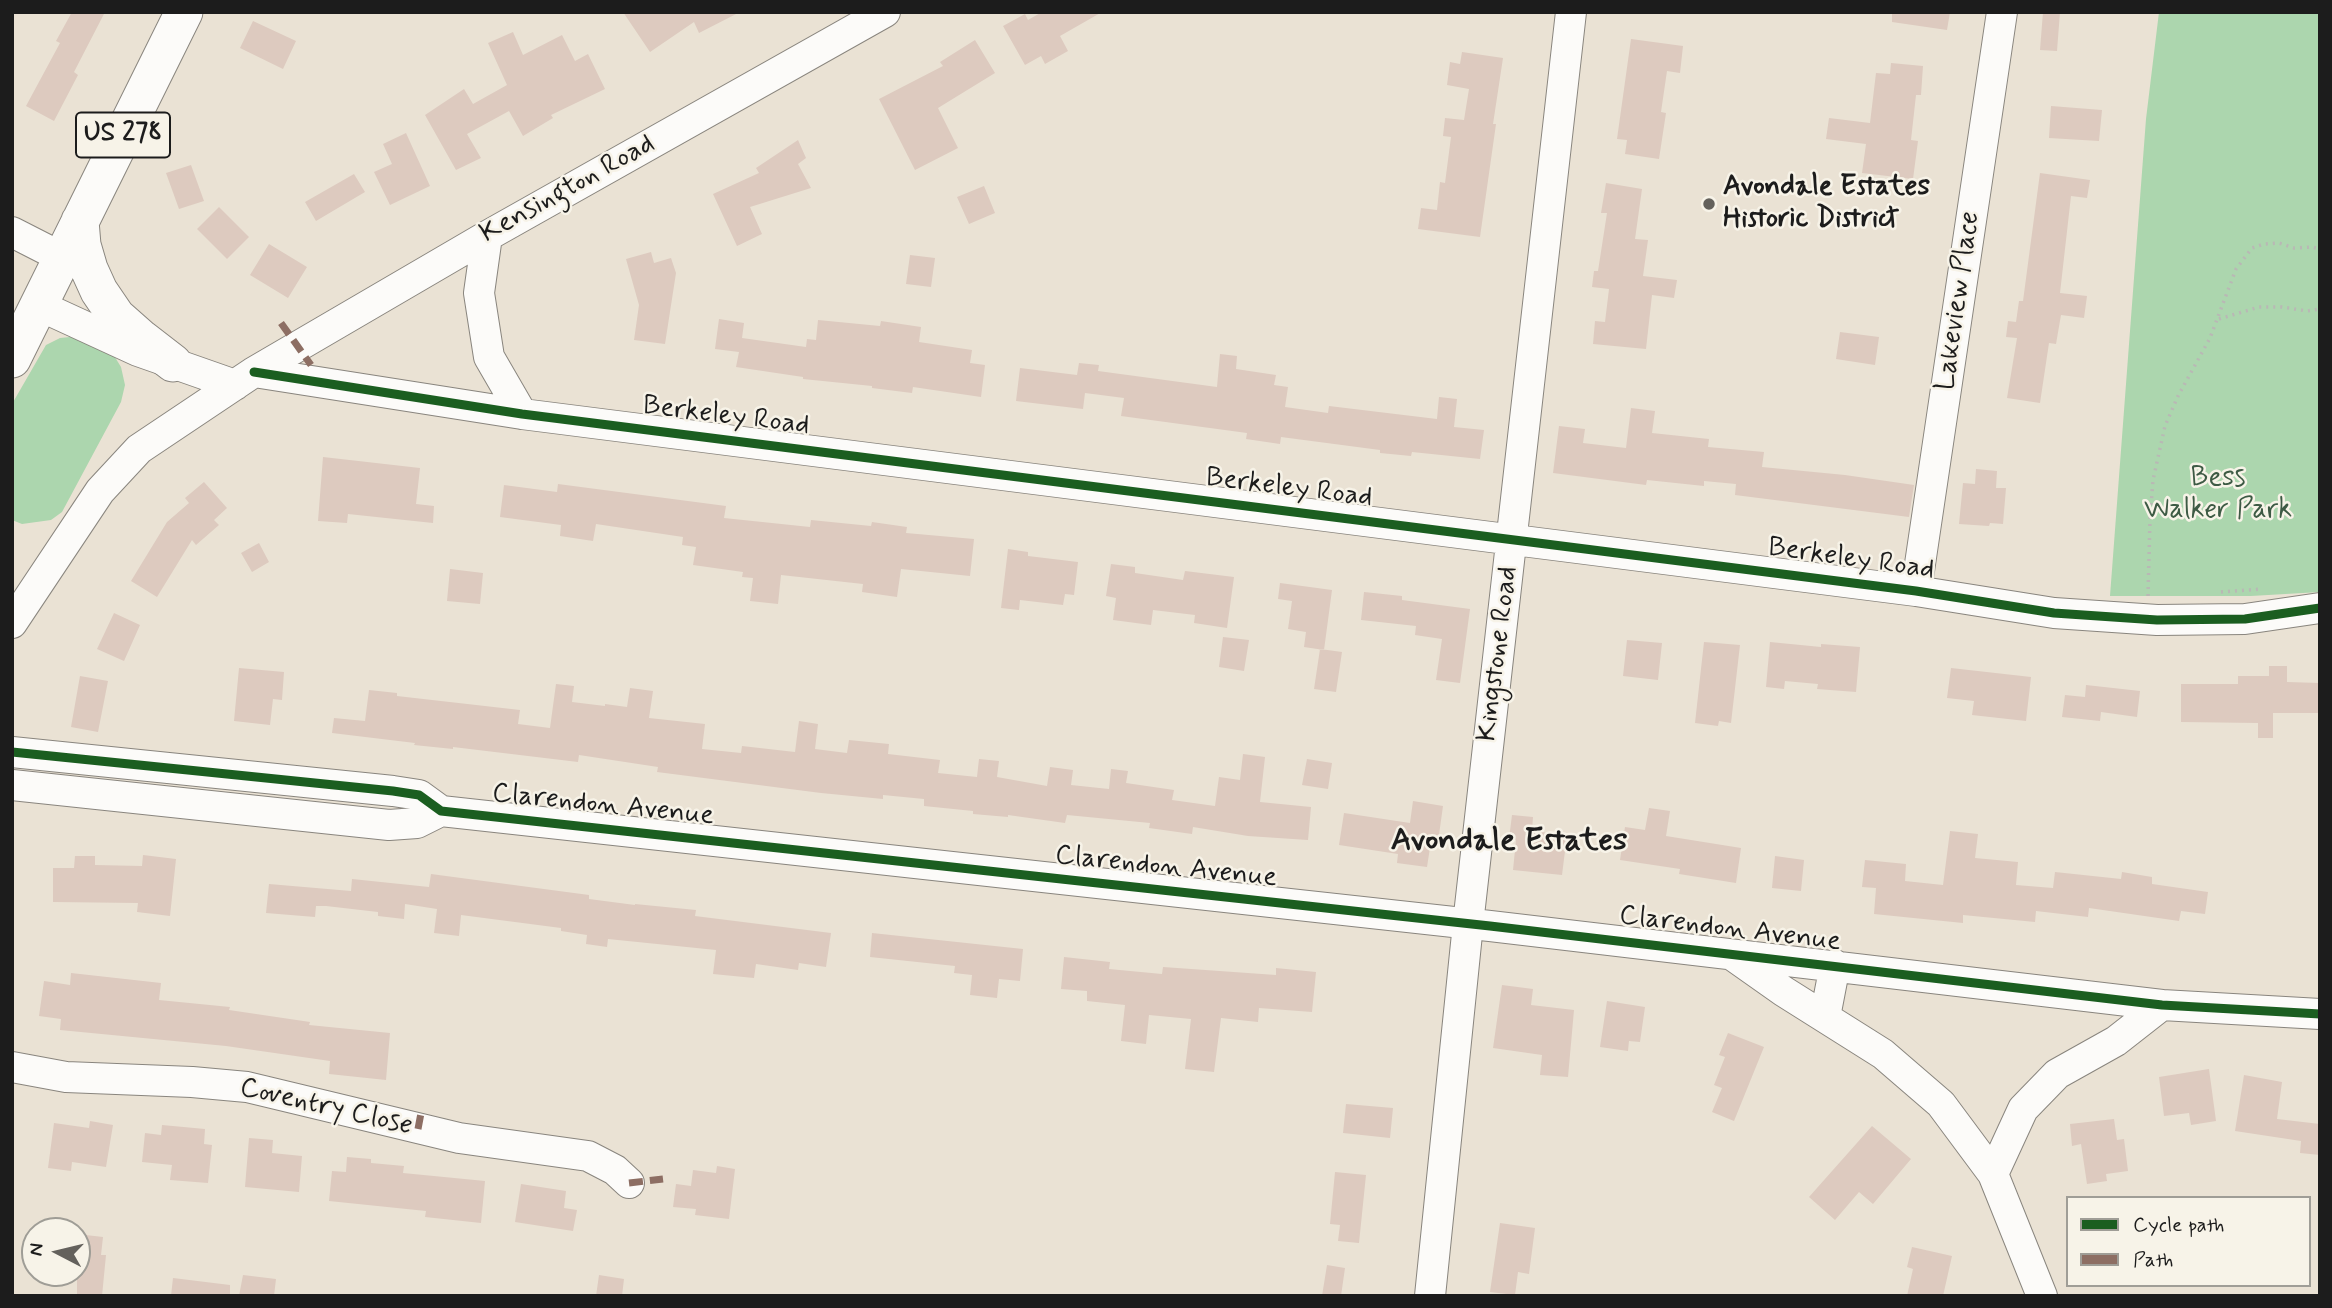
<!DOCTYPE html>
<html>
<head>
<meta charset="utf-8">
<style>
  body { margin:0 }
  #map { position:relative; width:2332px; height:1308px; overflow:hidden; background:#eae2d4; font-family:Mynerve,sans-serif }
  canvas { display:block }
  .frame { position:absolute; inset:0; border:14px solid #1c1c1c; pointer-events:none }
  .legend { position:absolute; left:2066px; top:1196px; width:245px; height:91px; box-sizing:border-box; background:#f7f3e8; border:2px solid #9f9d96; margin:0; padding:9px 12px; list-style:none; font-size:21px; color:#1c1c1c }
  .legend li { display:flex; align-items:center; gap:14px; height:35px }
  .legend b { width:35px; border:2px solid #9f9d96 }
  .north { position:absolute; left:21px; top:1217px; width:70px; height:70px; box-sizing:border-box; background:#f7f3e8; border:2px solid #9f9d96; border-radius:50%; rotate:277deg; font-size:19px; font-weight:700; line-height:28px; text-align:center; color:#1c1c1c }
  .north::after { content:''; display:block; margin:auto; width:24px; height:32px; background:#64615c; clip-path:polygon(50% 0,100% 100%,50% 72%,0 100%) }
</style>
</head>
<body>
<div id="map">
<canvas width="2332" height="1308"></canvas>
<div class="frame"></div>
<ul class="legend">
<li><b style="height:9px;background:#1b5e20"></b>Cycle path</li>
<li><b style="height:9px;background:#8d6e63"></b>Path</li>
</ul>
<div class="north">N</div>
</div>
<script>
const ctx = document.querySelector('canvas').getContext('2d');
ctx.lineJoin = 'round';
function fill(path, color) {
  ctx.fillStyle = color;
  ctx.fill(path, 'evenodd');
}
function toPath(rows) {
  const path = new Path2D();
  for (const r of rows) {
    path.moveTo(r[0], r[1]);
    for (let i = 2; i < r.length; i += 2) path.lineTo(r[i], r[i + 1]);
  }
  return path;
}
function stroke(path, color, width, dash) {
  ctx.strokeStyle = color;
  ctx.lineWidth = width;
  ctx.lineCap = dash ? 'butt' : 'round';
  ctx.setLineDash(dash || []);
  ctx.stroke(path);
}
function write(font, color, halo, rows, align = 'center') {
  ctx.font = font + ' Mynerve,sans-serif';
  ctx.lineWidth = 5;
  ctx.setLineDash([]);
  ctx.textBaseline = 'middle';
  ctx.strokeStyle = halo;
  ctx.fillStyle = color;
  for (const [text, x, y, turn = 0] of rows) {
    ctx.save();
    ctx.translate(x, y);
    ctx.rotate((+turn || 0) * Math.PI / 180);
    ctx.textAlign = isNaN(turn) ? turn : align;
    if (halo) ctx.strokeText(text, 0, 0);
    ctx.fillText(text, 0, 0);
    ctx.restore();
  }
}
fill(toPath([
  [2159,12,2320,12,2320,592,2251,596,2110,596,2146,119],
  [80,336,113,354,121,367,125,385,121,402,62,512,51,520,22,524,12,520,12,404,46,345,60,338]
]), '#acd6ae');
fill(toPath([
  [72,12,105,12,74,72,78,75,54,121,26,106,60,43,56,41],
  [623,12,740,12,699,33,694,22,650,52],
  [1042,12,1102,12,1060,36,1068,51,1045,64,1041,56,1025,65,1003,26,1025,14,1028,20],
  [1892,12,1950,12,1947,30,1892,22],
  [2043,12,2060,12,2057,51,2040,50],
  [253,21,296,41,283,69,240,48],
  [513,32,523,55,562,35,575,61,588,54,605,89,551,115,553,118,523,136,509,111,467,134,481,158,456,170,425,115,464,89,473,104,507,85,488,43],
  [1631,39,1683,46,1680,73,1667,71,1661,112,1666,113,1659,159,1625,154,1627,140,1617,139],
  [975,40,995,73,938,108,958,148,915,170,879,99,943,66,940,62],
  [1462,52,1503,58,1493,124,1496,124,1480,237,1418,229,1421,208,1437,210,1440,182,1445,183,1451,137,1443,136,1445,118,1464,120,1469,89,1447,85,1450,62,1460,64],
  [1891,63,1923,66,1921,95,1916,95,1911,140,1918,141,1913,179,1862,173,1866,144,1826,139,1829,118,1870,123,1876,73,1890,74],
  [2051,106,2102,110,2099,141,2049,138],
  [406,133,430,186,390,205,374,172,392,164,383,144],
  [798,140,806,158,798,164,811,188,750,207,762,234,737,246,713,194,759,173,756,168],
  [191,165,204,201,179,209,166,173],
  [2040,173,2090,180,2087,198,2071,196,2060,293,2087,296,2084,318,2061,315,2056,344,2049,343,2040,403,2007,398,2017,338,2006,337,2008,321,2016,322,2019,301,2023,301],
  [354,174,365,192,316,221,305,202],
  [1606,183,1642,189,1635,239,1648,240,1643,276,1677,280,1674,298,1652,295,1646,349,1593,344,1595,321,1605,322,1609,289,1592,287,1594,271,1598,271,1607,213,1601,213],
  [984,186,995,213,969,224,957,197],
  [219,207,249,237,227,259,197,229],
  [269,244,307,267,288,298,250,275],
  [651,252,654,263,671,258,676,273,665,344,634,340,639,305,626,259],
  [910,255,935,258,931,287,906,284],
  [719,319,744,323,742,338,806,347,807,339,816,340,818,320,880,326,881,321,921,327,919,342,972,350,970,363,985,365,981,397,913,387,912,393,872,388,872,386,803,379,803,377,736,367,739,352,715,349],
  [1840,332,1879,337,1875,365,1836,359],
  [1220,354,1237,356,1236,369,1276,375,1274,385,1288,387,1285,407,1328,413,1329,406,1437,419,1439,397,1457,399,1454,427,1484,430,1480,459,1412,452,1411,456,1380,453,1380,450,1281,437,1280,444,1246,439,1247,433,1121,416,1124,398,1085,393,1083,409,1016,401,1020,368,1077,375,1079,363,1099,365,1098,371,1217,387],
  [1631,408,1655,411,1652,433,1709,439,1708,447,1764,452,1762,467,1845,475,1914,485,1909,517,1735,495,1736,484,1704,481,1704,486,1647,480,1646,485,1553,473,1559,426,1585,429,1583,443,1626,448],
  [323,457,420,468,416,504,434,506,433,523,348,514,347,523,318,521],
  [1976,469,1997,471,1996,488,2006,488,2003,524,1990,523,1989,526,1959,524,1963,483,1975,484],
  [204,482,227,508,214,520,219,525,196,545,192,540,157,597,131,581,167,522,189,503,185,498],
  [558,484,726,506,724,518,810,527,811,520,871,526,872,522,907,527,906,533,974,539,970,576,901,569,897,597,862,592,863,584,781,575,778,604,750,601,753,578,742,577,743,572,693,565,696,547,682,545,683,537,596,524,593,541,560,536,561,525,500,517,504,485,557,492],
  [259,543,269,562,252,572,241,553],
  [1008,549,1028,552,1028,556,1078,562,1074,595,1065,594,1063,605,1020,600,1019,610,1001,608],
  [1111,564,1135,567,1135,573,1183,580,1185,571,1234,577,1227,628,1194,623,1195,615,1153,610,1151,625,1113,620,1116,598,1106,596],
  [450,569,483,573,480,604,447,601],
  [1280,583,1332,590,1324,650,1304,647,1306,632,1288,629,1292,601,1278,599],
  [1364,592,1402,596,1402,600,1470,609,1460,683,1436,680,1442,639,1415,635,1416,626,1361,620],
  [114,613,140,625,124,661,97,649],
  [1223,637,1249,640,1244,671,1219,667],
  [1627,640,1662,643,1658,680,1623,676],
  [1704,642,1740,645,1731,723,1719,721,1718,726,1695,723],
  [1770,642,1821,647,1821,644,1860,647,1856,692,1817,689,1818,684,1785,681,1784,689,1766,687],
  [1320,649,1342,652,1336,692,1314,689],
  [2269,666,2287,666,2287,682,2320,683,2320,713,2273,713,2273,738,2258,738,2258,723,2181,722,2181,684,2238,684,2238,676,2269,676],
  [239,668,284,672,282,700,273,699,270,725,234,721],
  [1951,668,2031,677,2026,721,1972,715,1974,701,1947,698],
  [80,676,108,681,98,732,71,727],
  [556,684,574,686,572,702,605,706,605,704,627,707,630,688,653,691,649,718,705,724,702,749,741,753,742,746,795,752,799,721,818,724,815,749,847,753,849,740,889,744,888,754,940,760,938,773,977,777,979,759,999,761,997,777,1047,786,1050,767,1073,770,1071,785,1109,789,1111,769,1128,771,1126,783,1174,790,1172,800,1215,806,1219,777,1240,780,1243,754,1265,757,1260,802,1311,807,1308,840,1248,836,1193,827,1192,834,1149,828,1150,823,1067,815,1065,823,1008,815,1008,817,973,814,973,811,924,806,924,799,883,795,883,799,821,793,657,772,658,767,579,755,578,762,453,747,453,749,414,745,415,743,332,733,334,718,365,721,369,690,397,693,397,696,520,710,518,724,550,728],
  [2086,685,2140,691,2137,717,2101,712,2100,721,2062,717,2065,695,2085,697],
  [1307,759,1332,763,1328,789,1302,785],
  [1413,801,1443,806,1438,842,1431,841,1427,867,1397,863,1398,854,1339,845,1344,813,1410,823],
  [1649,808,1670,811,1666,836,1741,848,1736,883,1679,874,1680,869,1620,860,1625,827,1645,830],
  [1512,815,1533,817,1532,831,1567,835,1562,875,1513,870,1516,840,1509,839],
  [1950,831,1978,834,1975,858,2018,862,2016,885,2053,888,2055,872,2121,879,2122,872,2152,877,2152,884,2208,892,2205,914,2181,911,2179,921,2089,908,2088,917,2036,911,2035,922,1963,915,1963,923,1874,914,1876,888,1862,887,1865,860,1906,864,1905,881,1943,885],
  [143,855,176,859,170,916,137,912,138,903,53,902,53,868,74,868,75,856,95,856,95,865,142,866],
  [1775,856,1804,860,1801,891,1772,888],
  [431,874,589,895,589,899,635,905,635,904,696,910,695,916,831,933,826,967,799,963,798,970,756,964,754,978,713,974,716,950,608,939,607,947,586,944,587,935,561,931,561,928,461,915,459,936,434,933,437,909,405,904,404,919,378,916,378,912,326,906,316,906,315,917,266,913,269,884,351,891,352,879,429,887],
  [872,933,1023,949,1020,981,999,979,997,998,970,995,972,975,954,973,955,966,870,957],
  [1064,957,1110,962,1109,969,1162,974,1163,967,1276,975,1276,968,1316,972,1312,1012,1259,1008,1258,1022,1221,1018,1214,1072,1185,1069,1191,1019,1149,1015,1146,1044,1121,1041,1125,1005,1087,1001,1087,991,1061,989],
  [71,973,161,983,159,1000,230,1007,229,1010,310,1022,309,1025,390,1033,386,1080,329,1074,330,1061,226,1046,60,1030,61,1019,39,1016,44,981,70,985],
  [1502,985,1533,989,1531,1005,1574,1010,1568,1077,1540,1075,1542,1055,1493,1048],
  [1607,1001,1645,1007,1640,1042,1629,1041,1628,1051,1600,1047],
  [1728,1033,1764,1047,1734,1121,1712,1112,1722,1088,1714,1085,1725,1057,1719,1055],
  [2209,1069,2216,1121,2191,1125,2189,1113,2164,1116,2159,1077],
  [2244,1075,2282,1082,2277,1119,2320,1124,2320,1155,2300,1153,2301,1141,2235,1131],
  [1346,1104,1393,1108,1390,1138,1343,1133],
  [2114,1119,2117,1140,2124,1139,2128,1171,2106,1174,2107,1181,2087,1184,2081,1144,2072,1146,2070,1124],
  [90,1121,113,1125,106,1167,72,1162,71,1171,48,1168,54,1123,89,1128],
  [162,1125,205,1129,204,1144,212,1145,208,1183,170,1180,172,1165,142,1162,145,1133,161,1135],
  [1872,1126,1911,1159,1873,1204,1859,1192,1835,1220,1809,1197],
  [249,1138,273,1140,272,1153,302,1156,299,1192,245,1187],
  [347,1157,371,1159,371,1163,404,1166,403,1173,485,1181,481,1223,425,1217,426,1211,329,1201,332,1171,346,1172],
  [717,1166,735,1169,729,1219,695,1215,696,1209,673,1207,676,1184,691,1186,693,1170,716,1173],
  [1335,1172,1366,1175,1359,1243,1338,1241,1340,1225,1330,1224],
  [521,1184,566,1191,564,1208,577,1210,573,1231,515,1222],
  [1500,1223,1535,1228,1529,1274,1518,1272,1515,1295,1490,1292],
  [77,1234,103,1237,101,1255,106,1255,102,1296,77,1296],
  [1912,1247,1952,1256,1943,1296,1907,1296,1913,1269,1907,1267],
  [1327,1265,1345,1268,1341,1296,1322,1296],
  [243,1275,276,1279,274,1296,239,1296],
  [599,1275,624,1279,622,1296,596,1296],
  [173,1278,230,1285,230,1296,171,1296]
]), '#ddcabf');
const minor = toPath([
  [12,232,61,257],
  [487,236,479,293,489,357,522,414],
  [38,305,138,351,235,385],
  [254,372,522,414,1916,591,2054,613,2157,620,2245,619,2320,608],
  [1916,591,2002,12],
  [12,623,100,491,139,449,254,372,487,236,885,12],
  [12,752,393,791,419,795,441,811,1490,926,2162,1005,2320,1014],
  [12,785,389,825,417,823,441,811],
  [1732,955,1783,991,1883,1054,1941,1104,1993,1174],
  [1825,1017,1835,965],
  [12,1067,66,1077,192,1082,247,1087,459,1138,588,1156,615,1170,629,1183],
  [1430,1296,1468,924,1571,12],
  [2042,1296,1993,1174,2023,1109,2057,1074,2116,1041,2162,1005]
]);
const major = toPath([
  [80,221,82,245,89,269,99,291,116,316,142,339,173,363],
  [12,359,184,12]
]);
stroke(minor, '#89857e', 32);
stroke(major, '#89857e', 39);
stroke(toPath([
  [2219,319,2259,307,2282,307,2307,311,2320,309],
  [2221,592,2262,589],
  [2148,596,2150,519,2153,480,2165,426,2178,396,2210,338,2236,269,2252,248,2264,244,2279,243,2294,248,2312,247,2320,249]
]), '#b9b8b5', 3.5, [2, 5]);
stroke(minor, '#fcfbf9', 30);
stroke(major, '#fcfbf9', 37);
stroke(toPath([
  [281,323,311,365],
  [418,1129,421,1113],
  [629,1183,663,1179]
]), '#8d6e63', 7, [14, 7]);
stroke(toPath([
  [254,372,522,414,1916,591,2054,613,2157,620,2245,619,2320,608],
  [12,752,393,791,419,795,441,811,1490,926,2162,1005,2320,1014]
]), '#1b5e20', 9);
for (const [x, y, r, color] of [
  [1709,204,7,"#64615c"]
]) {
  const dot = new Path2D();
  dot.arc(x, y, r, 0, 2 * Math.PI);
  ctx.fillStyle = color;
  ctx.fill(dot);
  stroke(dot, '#f7f3e8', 2.5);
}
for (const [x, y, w] of [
  [123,135,94]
]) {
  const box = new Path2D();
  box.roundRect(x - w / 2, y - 22.5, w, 45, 5);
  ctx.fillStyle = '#f7f3e8';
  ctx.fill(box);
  stroke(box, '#1c1c1c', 2);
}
write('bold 26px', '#1c1c1c', null, [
  ["US 278",123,135]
]);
write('bold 28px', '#1c1c1c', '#f7f3e8', [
  ["Avondale Estates",1723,188],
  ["Historic District",1723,220]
], 'left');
write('28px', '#1c1c1c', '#f7f3e8', [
  ["Kensington Road",568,190,-29],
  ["Lakeview Place",1959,301,-82],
  ["Berkeley Road",726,417,7],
  ["Berkeley Road",1289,489,7],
  ["Berkeley Road",1851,560,8],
  ["Kingstone Road",1499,654,-83],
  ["Clarendon Avenue",603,806,6],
  ["Clarendon Avenue",1166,868,6],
  ["Clarendon Avenue",1730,930,7],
  ["Coventry Close",326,1108,13]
]);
write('28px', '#3d5a44', '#f7f3e8', [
  ["Bess",2218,479],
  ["Walker Park",2218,511]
]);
write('bold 32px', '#1c1c1c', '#f7f3e8', [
  ["Avondale Estates",1509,842]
]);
</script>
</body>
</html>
